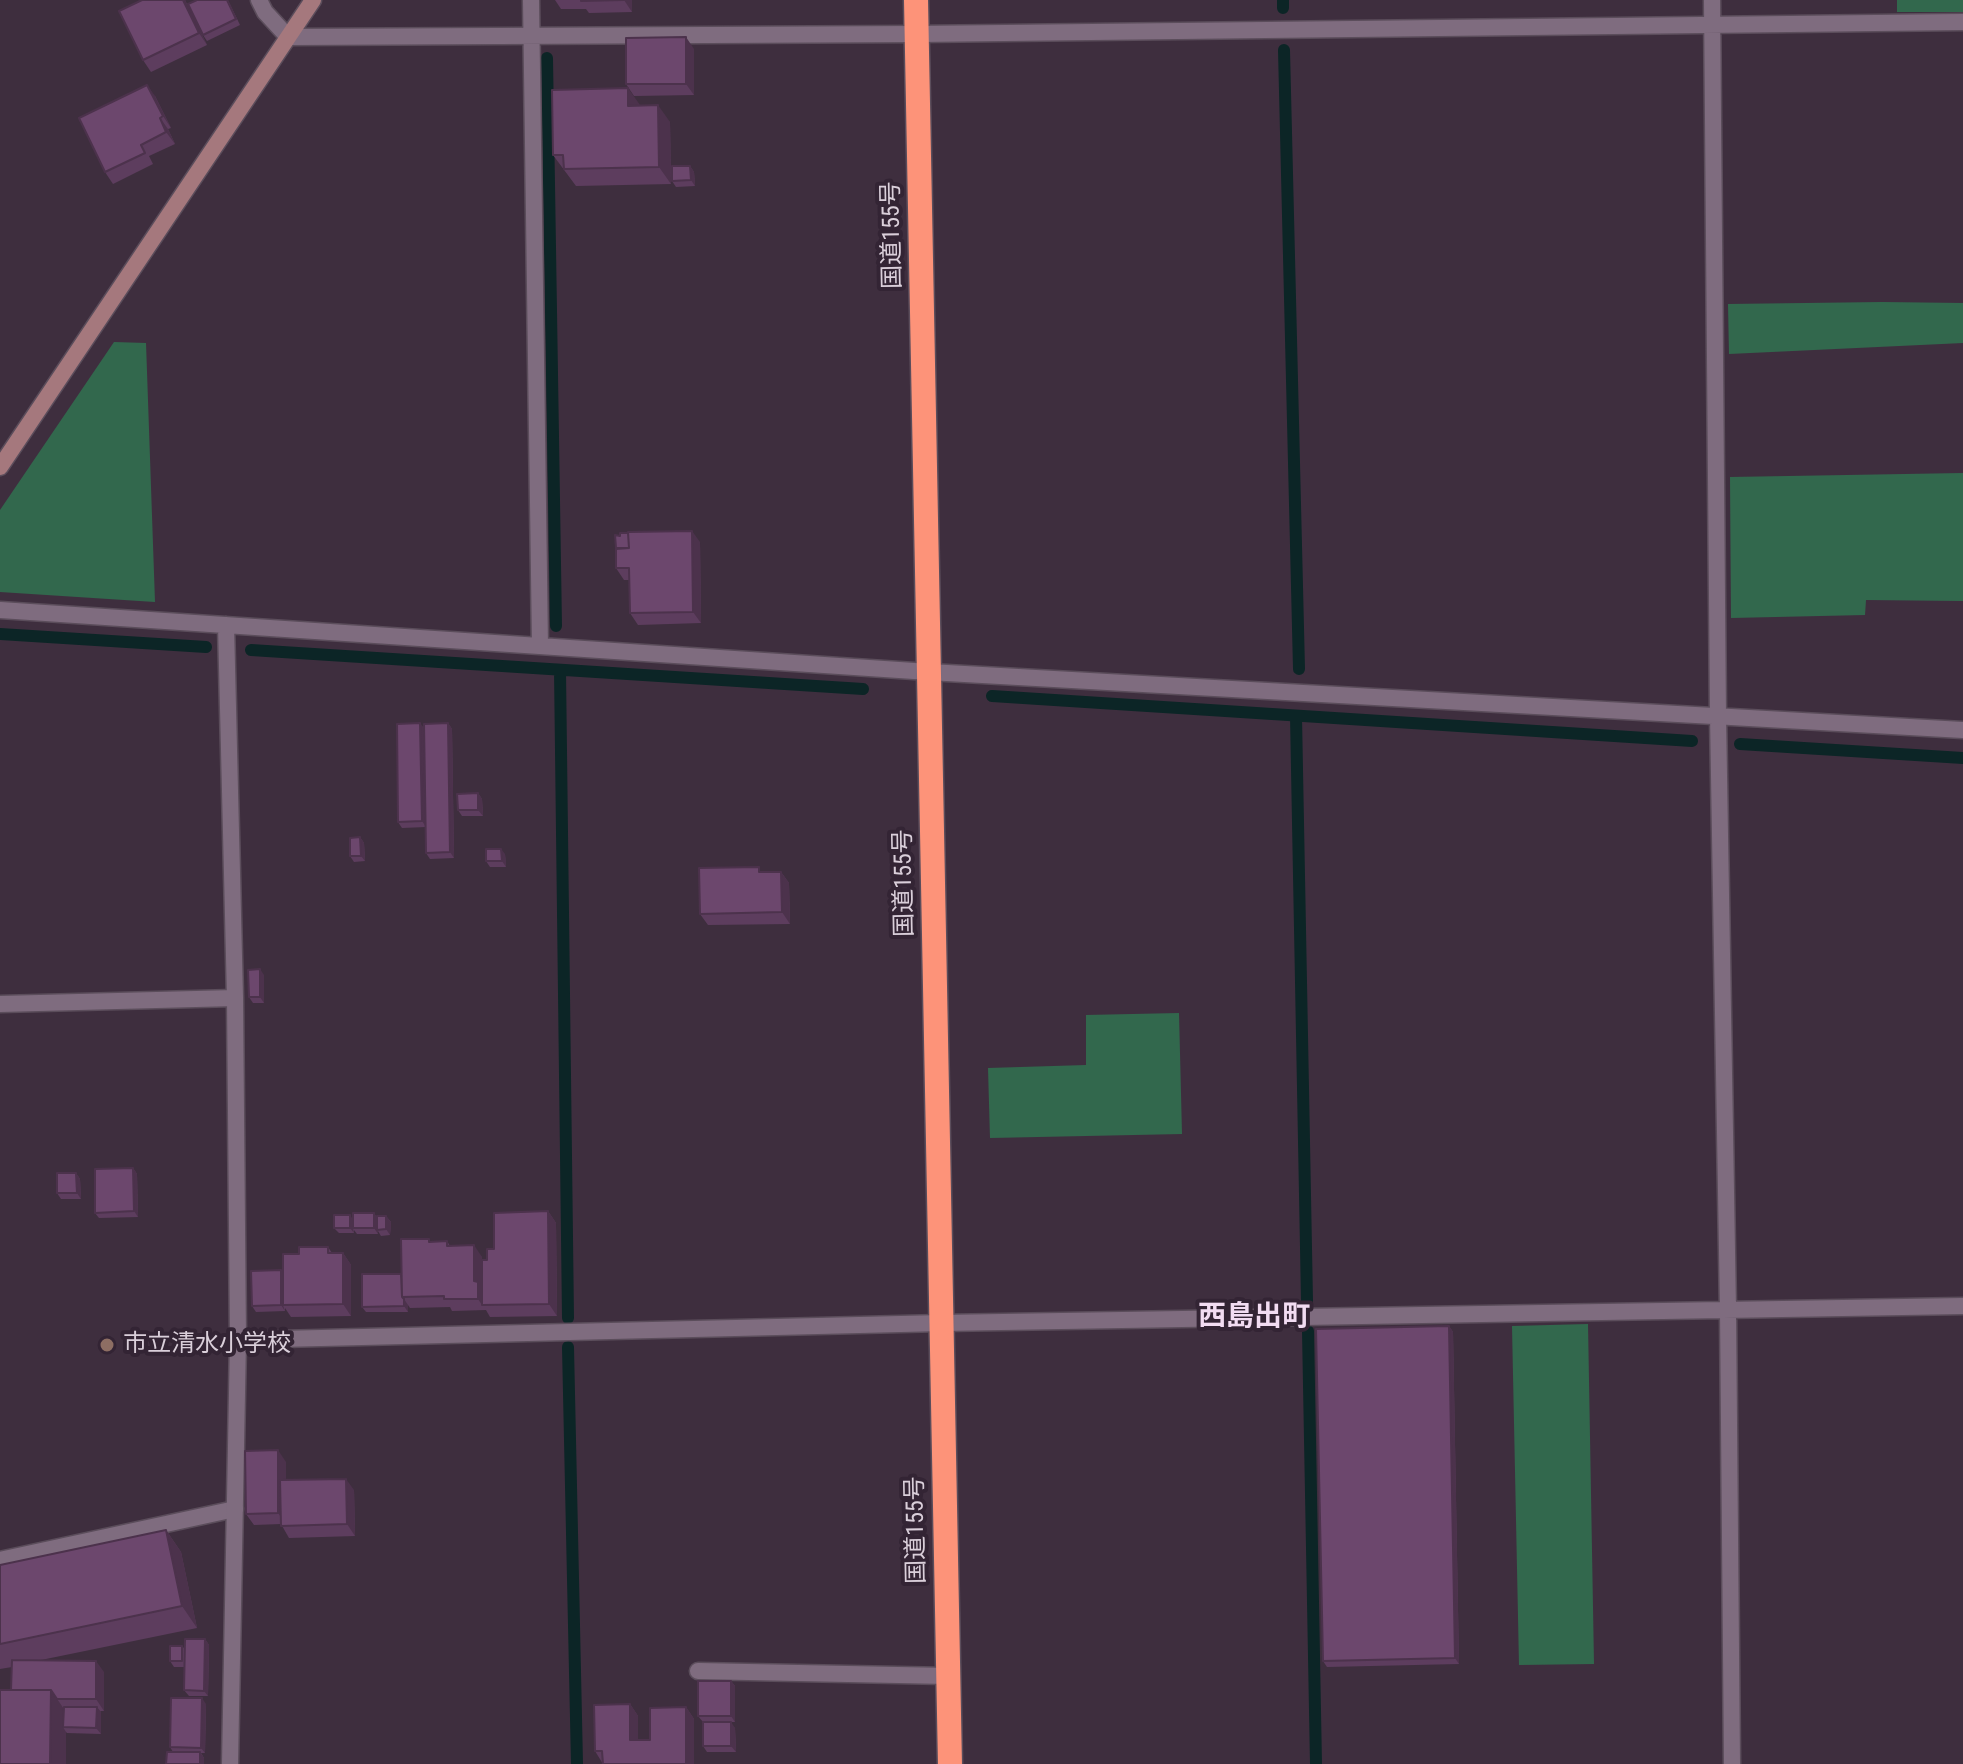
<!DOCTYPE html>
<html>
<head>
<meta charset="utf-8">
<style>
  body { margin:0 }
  canvas { display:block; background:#3e2e3e }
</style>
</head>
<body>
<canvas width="1963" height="1764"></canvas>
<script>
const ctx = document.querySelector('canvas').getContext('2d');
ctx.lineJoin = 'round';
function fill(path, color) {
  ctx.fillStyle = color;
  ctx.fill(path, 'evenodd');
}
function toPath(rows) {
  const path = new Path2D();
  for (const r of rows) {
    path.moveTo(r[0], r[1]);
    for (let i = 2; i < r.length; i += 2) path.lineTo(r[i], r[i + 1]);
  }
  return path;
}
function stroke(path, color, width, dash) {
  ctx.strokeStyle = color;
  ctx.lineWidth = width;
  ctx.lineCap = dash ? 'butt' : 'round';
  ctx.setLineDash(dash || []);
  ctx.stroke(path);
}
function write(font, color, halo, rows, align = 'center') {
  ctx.font = font + ' "Roboto Condensed","Noto Sans JP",sans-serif';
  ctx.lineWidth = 8;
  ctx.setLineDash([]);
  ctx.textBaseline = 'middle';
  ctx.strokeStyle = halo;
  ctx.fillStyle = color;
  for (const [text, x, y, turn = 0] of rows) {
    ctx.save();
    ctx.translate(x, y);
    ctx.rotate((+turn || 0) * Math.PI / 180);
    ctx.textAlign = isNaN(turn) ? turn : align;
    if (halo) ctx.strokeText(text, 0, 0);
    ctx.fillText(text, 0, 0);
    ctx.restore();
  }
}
fill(toPath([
  [1897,0,1963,0,1963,12,1897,12],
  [1882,302,1963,303,1963,343,1729,354,1728,304],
  [114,342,146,343,155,602,0,592,0,510],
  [1963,473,1963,601,1866,600,1865,615,1731,618,1730,477],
  [1179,1013,1182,1134,990,1138,988,1068,1086,1065,1086,1015],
  [1588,1324,1594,1664,1519,1665,1512,1326]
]), '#32684d');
stroke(toPath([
  [1283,0,1283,8],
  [1284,50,1299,669],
  [547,58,556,626],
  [0,634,206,647],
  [251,650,863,689],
  [560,670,568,1318],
  [992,696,1692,741],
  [1296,716,1307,1301],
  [1740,744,1963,758],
  [1308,1331,1316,1764],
  [568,1347,577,1764]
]), '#0c2526', 12);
const lane = toPath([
  [0,1560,235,1509],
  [698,1671,948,1676]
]);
const street = toPath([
  [259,0,265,12,288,37,917,34,1963,22],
  [531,0,540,646],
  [1712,0,1718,716,1728,1310,1732,1764],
  [0,610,929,672,1963,730],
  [226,625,235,998,238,1340,230,1764],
  [0,1004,235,998],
  [238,1340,942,1323,1963,1306]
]);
const secondary = toPath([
  [0,467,313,0]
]);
const highway = toPath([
  [916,0,950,1764]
]);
stroke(lane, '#5b4d5b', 19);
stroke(street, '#5b4d5b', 19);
stroke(secondary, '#5b4d5b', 19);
stroke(highway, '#5b4d5b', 27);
stroke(lane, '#7f6c7f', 16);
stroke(street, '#7f6c7f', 16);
stroke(secondary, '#a5787d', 16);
stroke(highway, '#fd9379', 24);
fill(toPath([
  [185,0,207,45,151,72,143,60],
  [228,0,240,25,207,41,203,35],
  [555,0,632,0,632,12,589,13,586,9,561,9],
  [694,49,694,95,634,96,626,84],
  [155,96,171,128,168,129,175,144,149,156,153,164,113,184,105,172],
  [640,105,670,122,671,184,576,186,553,155],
  [690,166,694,172,695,186,676,187,672,181],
  [700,542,701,623,638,625,630,613,629,580,624,580,616,568],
  [448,723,452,729,454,858,430,859,426,853,426,827,402,828,398,822,424,728],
  [478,793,482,799,483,816,462,816,458,810],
  [360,837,364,843,365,861,354,862,350,856],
  [505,854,506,867,490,867,486,861],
  [781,872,789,883,790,924,708,925,700,914],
  [264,975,264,1003,253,1003,249,997],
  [133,1168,137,1174,138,1217,99,1218,95,1213],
  [76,1173,80,1179,81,1199,61,1199,57,1193],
  [548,1211,556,1223,557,1316,490,1317,486,1310,452,1311,450,1307,410,1308,408,1305,408,1312,366,1312,362,1307,401,1274,431,1242,447,1241,450,1246,482,1257,482,1288,487,1260,494,1249],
  [374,1213,377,1218,386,1216,391,1222,390,1235,381,1236,378,1231,378,1234,357,1234,354,1230,354,1233,339,1233,334,1228,353,1219],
  [328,1247,332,1253,343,1253,351,1265,351,1316,291,1317,285,1308,285,1311,256,1312,252,1306,281,1270,283,1272,299,1254],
  [1449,1326,1453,1332,1459,1664,1327,1667,1323,1661],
  [286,1462,286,1480,354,1490,355,1536,289,1538,281,1524,254,1525,246,1514],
  [166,1530,181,1552,197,1628,41,1660,104,1672,104,1711,100,1711,101,1712,101,1734,67,1733,66,1732,66,1764,0,1764,11,1690,12,1667,0,1669,0,1565],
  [205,1639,209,1645,208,1696,189,1696,184,1690,185,1667,174,1667,170,1661,182,1646,185,1649],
  [731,1681,735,1686,735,1722,726,1722,735,1728,736,1752,707,1752,703,1746,703,1722,698,1716],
  [206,1704,205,1753,201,1753,204,1758,204,1764,166,1764,173,1752,170,1747],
  [630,1704,638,1716,638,1740,650,1740,650,1708,686,1707,694,1719,694,1764,603,1764,595,1751,594,1705]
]), '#5d3d5e');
fill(toPath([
  [183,0,185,0,207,45,199,33],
  [624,0,632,0,632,12],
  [686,37,694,49,694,95,686,84],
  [147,85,155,96,171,128,163,116],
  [628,88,640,105,628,106],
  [658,105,670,122,671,184,659,167],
  [160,118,168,129,175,144,166,132],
  [690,166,694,172,695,186,691,180],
  [692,531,700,542,701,623,693,612],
  [420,723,425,729,426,827,422,821],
  [448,723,452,729,454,858,450,852],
  [478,793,482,799,483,816,478,810],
  [360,837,364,843,365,861,361,856],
  [501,849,505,854,506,867,502,861],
  [781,872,789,883,790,924,782,912],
  [260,969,264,975,264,1003,260,997],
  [133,1168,137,1174,138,1217,134,1211],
  [76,1173,80,1179,81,1199,77,1193],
  [548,1211,556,1223,557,1316,549,1304],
  [374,1213,378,1219,378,1234,374,1228],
  [350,1215,354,1221,353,1228,354,1233,350,1228],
  [386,1216,391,1222,390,1235,386,1229],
  [474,1245,482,1257,482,1305,478,1299,474,1281],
  [343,1253,351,1265,351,1316,343,1304],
  [281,1270,285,1276,283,1305,285,1311,281,1305],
  [404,1299,408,1305,408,1312,404,1306],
  [1449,1326,1453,1332,1459,1664,1455,1658],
  [278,1450,286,1462,286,1524,278,1513],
  [346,1479,354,1490,355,1536,347,1524],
  [166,1530,181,1552,197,1628,182,1606],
  [205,1639,209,1645,208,1696,204,1691],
  [96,1661,104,1672,104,1711,96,1699],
  [731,1681,735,1686,735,1722,731,1716],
  [51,1690,66,1712,63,1727,66,1732,66,1764,50,1764],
  [202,1698,206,1704,205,1753,201,1748],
  [630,1704,638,1716,638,1752,630,1740],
  [97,1707,101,1712,101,1734,96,1728],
  [686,1707,694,1719,694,1764,686,1764],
  [731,1722,735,1728,736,1752,731,1746],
  [200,1752,204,1758,204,1764,200,1764]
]), '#4c324c');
const building = toPath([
  [142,0,183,0,199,33,143,60,119,11,142,0],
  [197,0,227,0,236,19,203,35,188,4,197,0],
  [581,0,624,0,581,1,581,0],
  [686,37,686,84,626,84,626,38,686,37],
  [147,85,163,116,160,118,166,132,141,145,145,153,105,172,79,118,147,85],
  [628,88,628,106,658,105,659,167,564,169,563,155,553,155,552,90,628,88],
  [672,166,690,166,691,180,672,181,672,166],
  [692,531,693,612,630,613,629,568,616,568,616,549,629,548,628,532,692,531],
  [620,533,628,533,629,548,616,548,615,535,620,536,620,533],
  [420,723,422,821,398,822,397,724,420,723],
  [448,723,450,852,426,853,424,724,448,723],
  [478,793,478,810,458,810,457,794,478,793],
  [360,837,361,856,350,856,350,838,360,837],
  [486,849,501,849,502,861,486,861,486,849],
  [759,867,759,872,781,872,782,912,700,914,699,868,759,867],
  [260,969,260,997,249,997,248,970,260,969],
  [133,1168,134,1211,95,1213,95,1169,133,1168],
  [57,1173,76,1173,77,1193,57,1193,57,1173],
  [548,1211,549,1304,482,1305,482,1260,487,1260,487,1249,494,1249,494,1213,548,1211],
  [353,1213,374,1213,374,1228,353,1228,353,1213],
  [334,1215,350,1215,350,1228,334,1228,334,1215],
  [377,1216,386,1216,386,1229,377,1230,377,1216],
  [401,1239,429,1239,429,1242,447,1241,447,1246,474,1245,474,1281,478,1282,478,1299,444,1299,444,1296,402,1297,401,1239],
  [299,1247,328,1247,328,1253,343,1253,343,1304,283,1305,283,1254,299,1254,299,1247],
  [281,1270,281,1305,252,1306,251,1271,281,1270],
  [362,1274,401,1274,402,1297,404,1299,404,1306,362,1307,362,1274],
  [1449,1326,1455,1658,1323,1661,1316,1329,1449,1326],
  [278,1450,278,1513,246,1514,245,1451,278,1450],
  [346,1479,347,1524,281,1526,280,1480,346,1479],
  [166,1530,182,1606,0,1644,0,1565,166,1530],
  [185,1639,205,1639,204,1691,184,1690,185,1639],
  [170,1646,182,1646,182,1661,170,1661,170,1646],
  [12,1660,96,1661,96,1699,57,1699,51,1690,11,1690,12,1660],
  [698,1681,731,1681,731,1716,698,1716,698,1681],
  [0,1690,51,1690,50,1764,0,1764,0,1690],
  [171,1698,202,1698,201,1748,170,1747,171,1698],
  [630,1704,630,1740,650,1740,650,1708,686,1707,686,1764,603,1764,602,1751,595,1751,594,1705,630,1704],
  [64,1707,97,1707,96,1728,63,1727,64,1707],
  [703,1722,731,1722,731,1746,703,1746,703,1722],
  [167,1752,200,1752,200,1764,166,1764,167,1752]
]);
fill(building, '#6c476d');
stroke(building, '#4c324c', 2);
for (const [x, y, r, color] of [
  [107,1345,8,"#8d6e63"]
]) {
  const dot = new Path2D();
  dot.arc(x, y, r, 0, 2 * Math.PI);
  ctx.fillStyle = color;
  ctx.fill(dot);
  stroke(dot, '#332434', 3);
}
write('24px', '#dacfda', '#332434', [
  ["国道155号",893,235,-91],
  ["国道155号",905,883,-91],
  ["国道155号",917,1530,-91]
]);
write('24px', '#dacfda', '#332434', [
  ["市立清水小学校",123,1345]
], 'left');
write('bold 28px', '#f2dcf2', '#332434', [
  ["西島出町",1254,1318]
]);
</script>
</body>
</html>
